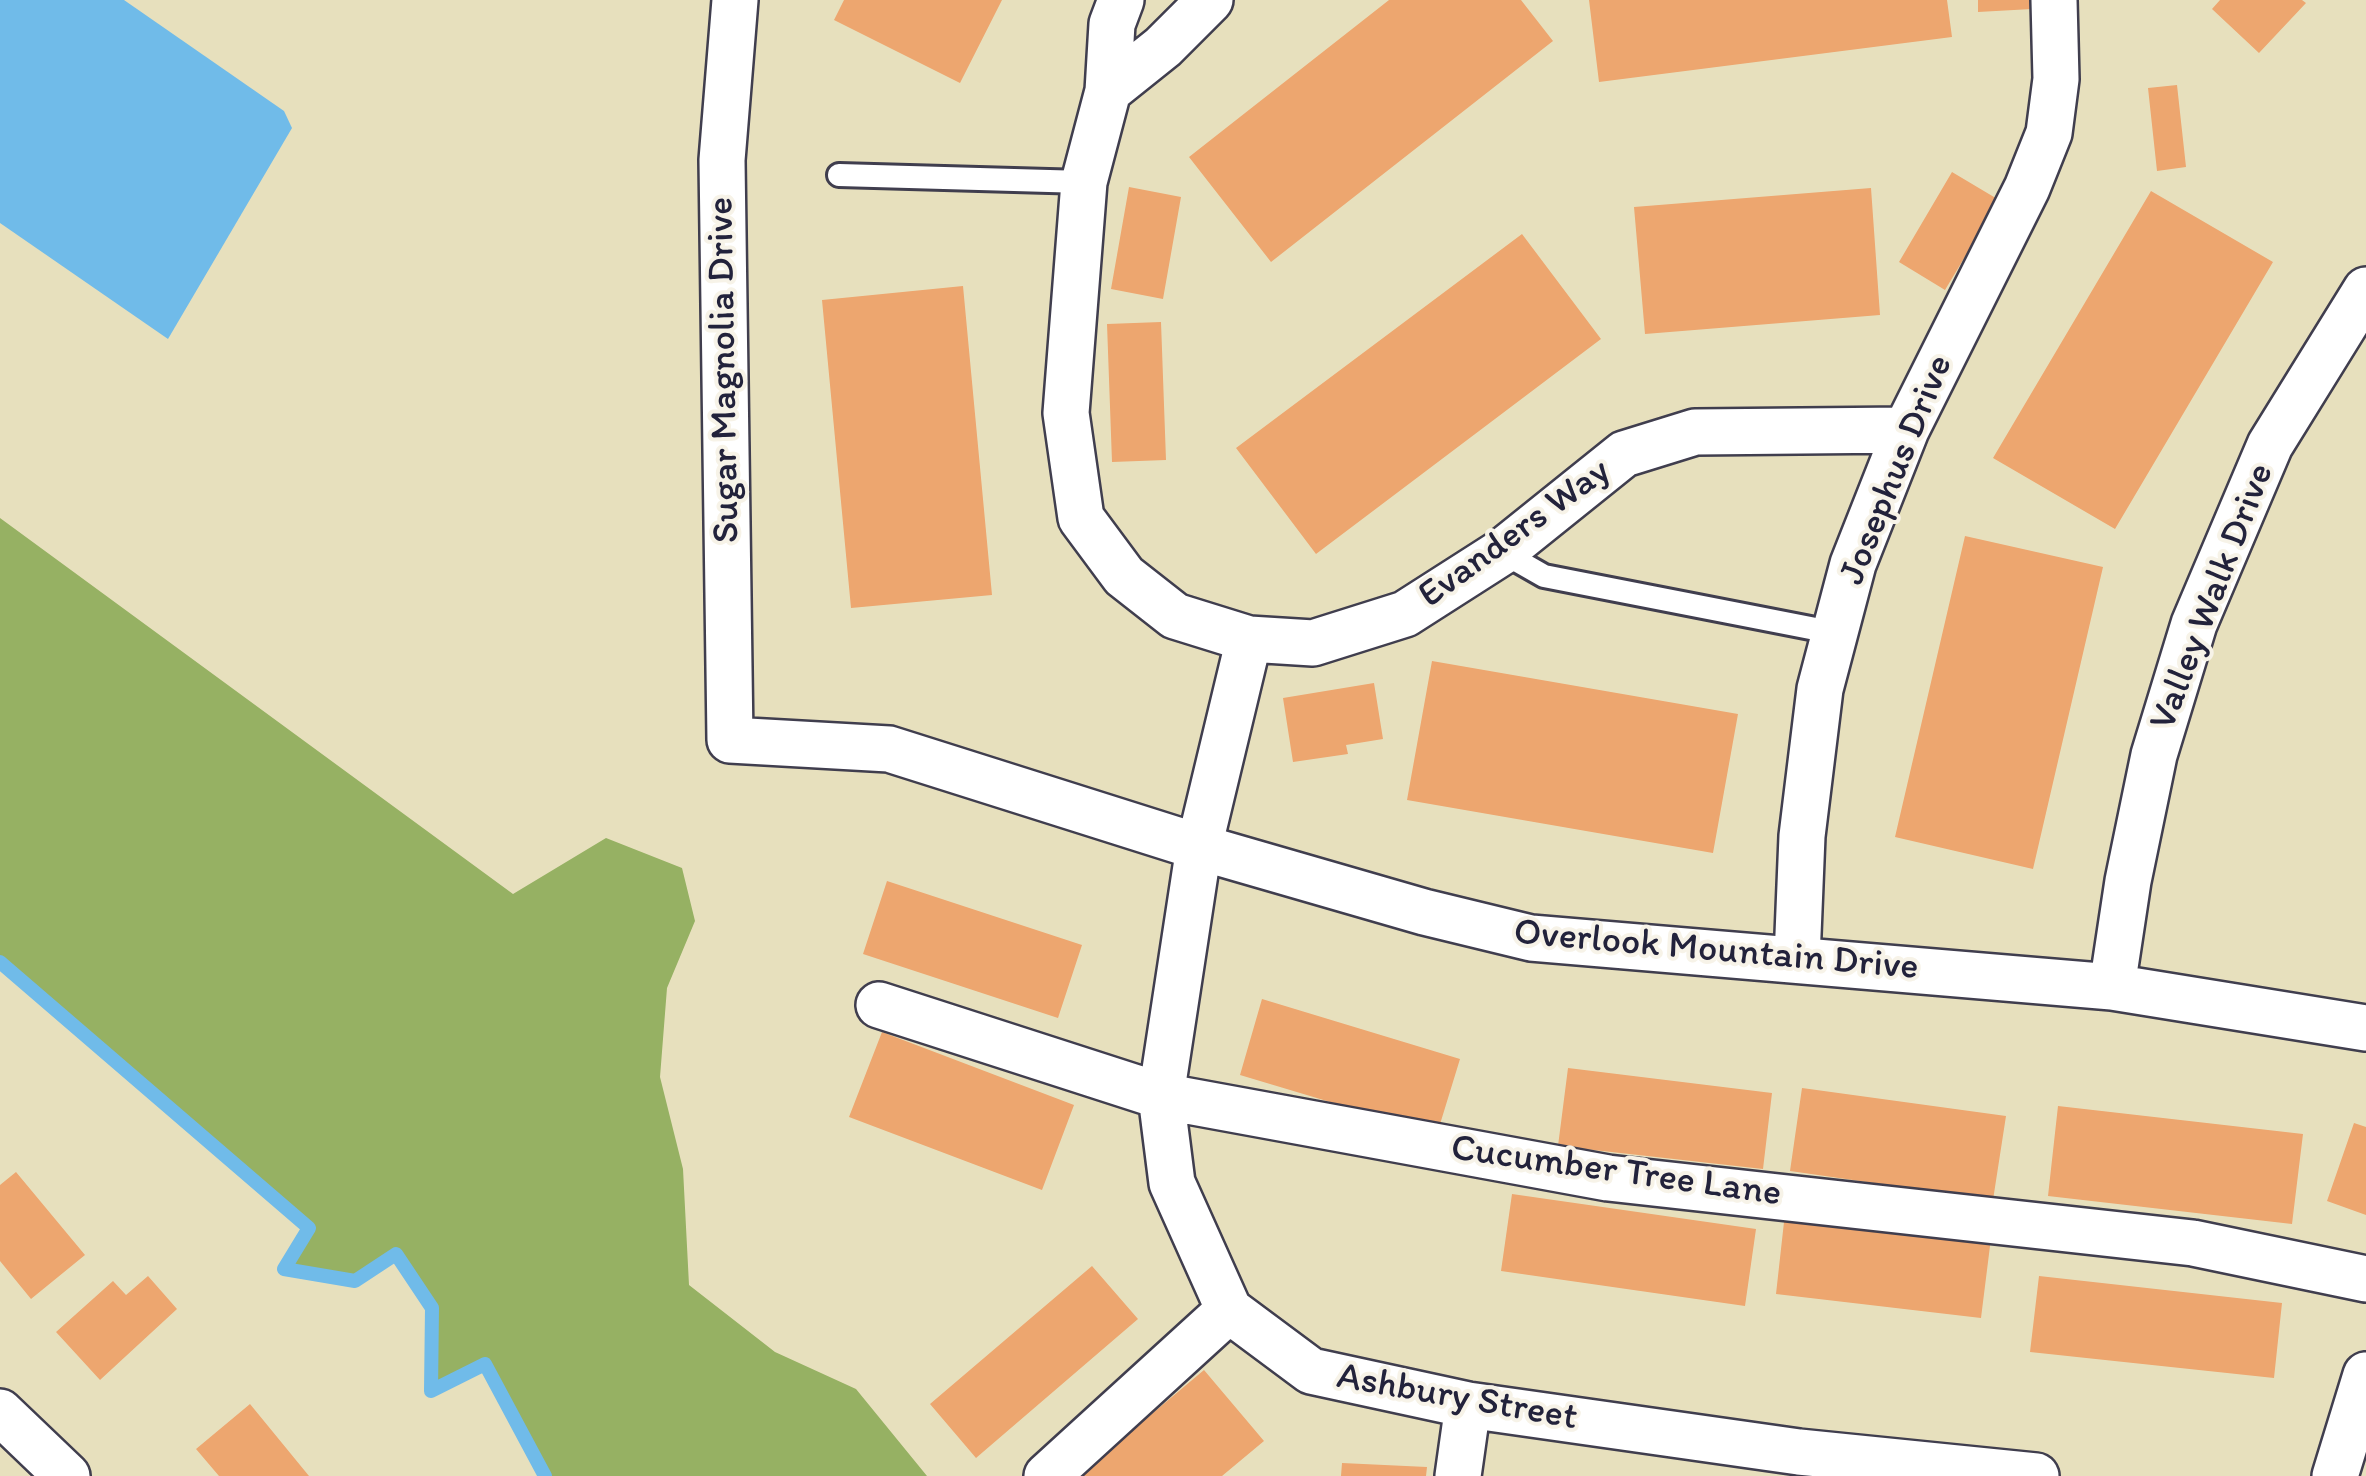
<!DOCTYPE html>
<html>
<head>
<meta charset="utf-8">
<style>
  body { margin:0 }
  canvas { display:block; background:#e7e0bd }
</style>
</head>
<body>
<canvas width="2366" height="1476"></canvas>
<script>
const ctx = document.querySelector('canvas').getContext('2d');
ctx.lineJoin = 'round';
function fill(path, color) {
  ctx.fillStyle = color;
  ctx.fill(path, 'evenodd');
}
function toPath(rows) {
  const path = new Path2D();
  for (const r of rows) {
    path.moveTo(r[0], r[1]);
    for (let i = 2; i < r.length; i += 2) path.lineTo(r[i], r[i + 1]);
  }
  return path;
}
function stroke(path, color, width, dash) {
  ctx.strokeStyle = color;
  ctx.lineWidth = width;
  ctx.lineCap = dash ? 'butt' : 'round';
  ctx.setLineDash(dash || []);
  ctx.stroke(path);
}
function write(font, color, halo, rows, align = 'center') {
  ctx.font = font + ' Itim,sans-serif';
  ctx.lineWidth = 8;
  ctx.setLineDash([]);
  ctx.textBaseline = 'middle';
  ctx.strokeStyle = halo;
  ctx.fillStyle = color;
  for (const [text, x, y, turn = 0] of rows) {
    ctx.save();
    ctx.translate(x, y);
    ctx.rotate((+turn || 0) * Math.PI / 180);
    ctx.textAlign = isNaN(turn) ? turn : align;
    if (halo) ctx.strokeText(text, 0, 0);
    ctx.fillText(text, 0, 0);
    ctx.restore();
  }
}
fill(toPath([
  [0,518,513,894,606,838,682,868,695,921,667,988,660,1077,683,1169,689,1285,775,1352,856,1389,927,1476,545,1476,485,1364,431,1391,432,1308,397,1254,355,1281,284,1269,309,1228,0,962]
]), '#96b163');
fill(toPath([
  [0,0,124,0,284,111,292,128,168,339,0,223]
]), '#70bbe9');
stroke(toPath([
  [0,962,309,1228,284,1269,355,1281,396,1254,432,1308,431,1391,485,1364,545,1476]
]), '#70bbe9', 14);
fill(toPath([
  [844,0,1002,0,960,83,834,20],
  [1389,0,1521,0,1553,41,1271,262,1189,157],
  [1589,0,1947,0,1952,37,1599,82],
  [1978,0,2031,0,2032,9,1978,12],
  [2220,0,2302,0,2306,3,2259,53,2212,9],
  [2177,85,2186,167,2157,171,2148,88],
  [1952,172,1999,200,1945,290,1899,262],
  [1129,187,1181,197,1163,299,1111,289],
  [1871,188,1880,315,1645,334,1634,207],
  [2151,191,2273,262,2115,529,1993,458],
  [1522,234,1601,339,1316,554,1236,448],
  [963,286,992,595,851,608,822,300],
  [1161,322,1166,460,1112,462,1107,324],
  [1965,536,2103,567,2033,869,1895,837],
  [1432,661,1738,714,1713,853,1407,800],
  [1374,683,1383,739,1346,745,1348,754,1293,762,1283,698],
  [887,881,1082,945,1058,1018,863,954],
  [1262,999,1460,1059,1437,1134,1240,1075],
  [882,1032,1074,1105,1042,1190,849,1117],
  [1568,1068,1772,1093,1763,1169,1558,1146],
  [1802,1088,2006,1116,1993,1200,1790,1171],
  [2058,1106,2303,1134,2292,1224,2048,1196],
  [2354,1123,2366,1127,2366,1215,2327,1201],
  [16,1172,85,1255,31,1299,0,1261,0,1185],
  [1512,1194,1756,1229,1745,1306,1501,1271],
  [1785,1213,1991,1238,1981,1318,1776,1294],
  [1092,1266,1138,1319,976,1458,930,1404],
  [148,1276,177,1309,100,1380,56,1332,113,1281,126,1295],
  [2039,1276,2282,1303,2274,1378,2030,1352],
  [1204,1370,1264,1441,1222,1476,1078,1476],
  [250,1404,309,1476,219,1476,196,1449],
  [1342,1463,1427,1467,1426,1476,1341,1476]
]), '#eda66f');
const lane = toPath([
  [839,175,1084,182],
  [1502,552,1544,576,1836,633]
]);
const street = toPath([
  [735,0,722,160,730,740,889,749,1199,847,1424,912,1531,938,2112,987,2366,1028],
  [1210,0,1163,47,1108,91,1084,182,1066,413,1081,518,1124,576,1175,616,1249,639,1313,643,1405,614,1502,552,1624,454,1695,432,1906,430],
  [1108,91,1112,24,1121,0],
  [1249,639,1199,847,1161,1096,1172,1183,1229,1310,1311,1371,1468,1405,1799,1452,2036,1476],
  [1797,959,1802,836,1820,689,1853,564,1906,430,2027,188,2049,133,2056,79,2054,0],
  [2112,987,2128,881,2154,755,2194,624,2270,445,2366,290],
  [879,1005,1161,1096,1608,1178,2193,1243,2366,1279],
  [0,1412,67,1476],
  [1047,1476,1229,1310],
  [1458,1476,1468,1405],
  [2335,1476,2366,1375]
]);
stroke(lane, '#403e4e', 28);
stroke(street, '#403e4e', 50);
stroke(lane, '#fff', 22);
stroke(street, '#fff', 45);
write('38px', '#22223b', '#f7f3e8', [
  ["Sugar Magnolia Drive",725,370,-91],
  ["Josephus Drive",1897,470,-68],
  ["Evanders Way",1515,534,-36],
  ["Valley Walk Drive",2213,597,-69],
  ["Overlook Mountain Drive",1716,951,5],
  ["Cucumber Tree Lane",1616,1172,8],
  ["Ashbury Street",1457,1398,10]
]);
</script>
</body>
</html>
